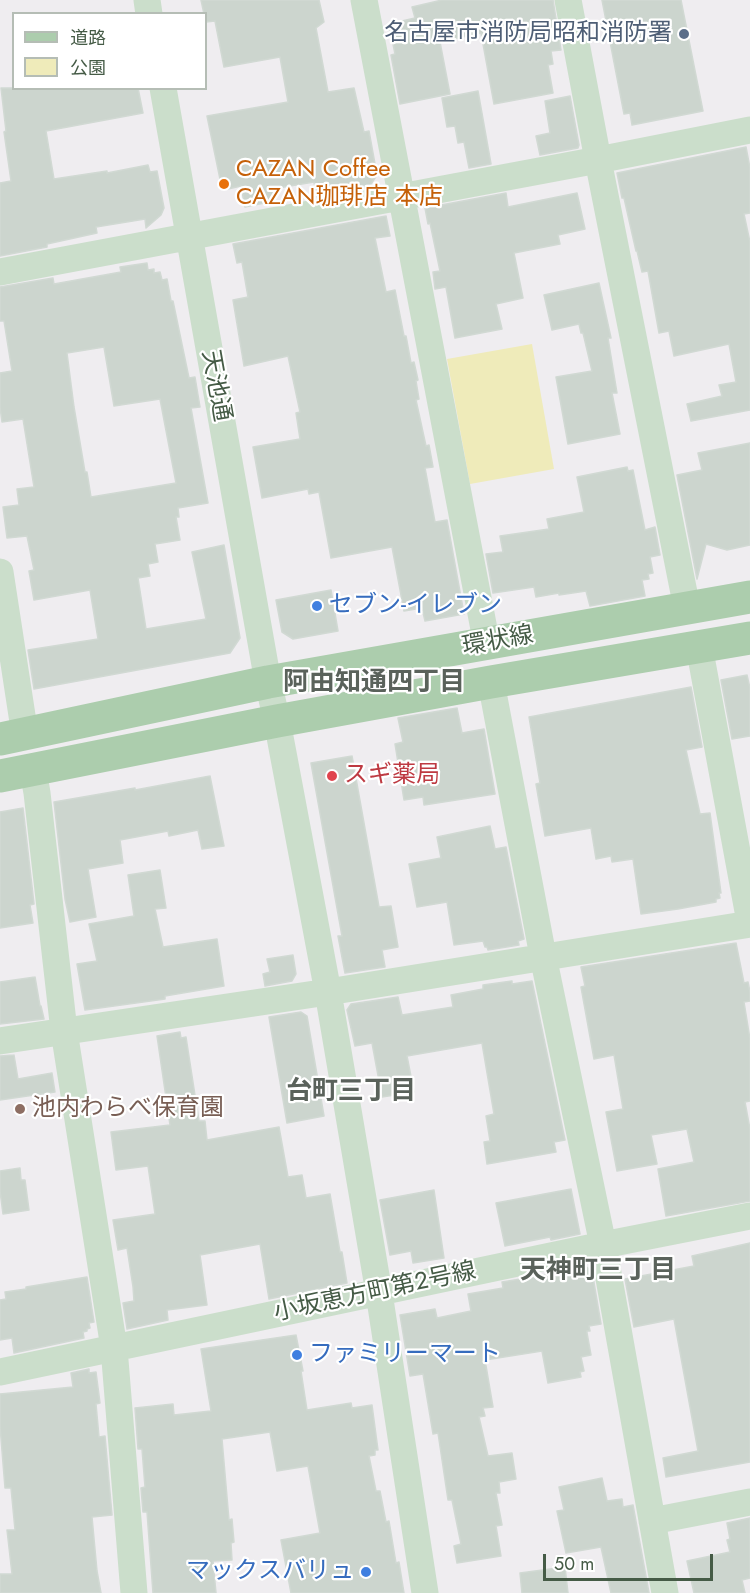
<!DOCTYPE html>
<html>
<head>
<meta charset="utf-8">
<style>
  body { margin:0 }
  #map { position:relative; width:750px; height:1593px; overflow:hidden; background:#efedf0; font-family:Jost,"Noto Sans JP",sans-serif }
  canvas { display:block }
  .legend { position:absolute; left:12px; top:12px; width:195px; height:78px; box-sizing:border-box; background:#fff; border:2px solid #b5bdb5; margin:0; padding:8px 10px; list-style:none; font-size:18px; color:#455b46 }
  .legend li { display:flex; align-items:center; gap:12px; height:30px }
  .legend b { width:30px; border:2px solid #b5bdb5 }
  .scale { position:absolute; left:543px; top:1554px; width:170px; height:27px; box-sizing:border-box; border:3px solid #455b46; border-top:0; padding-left:8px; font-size:18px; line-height:21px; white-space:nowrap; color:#455b46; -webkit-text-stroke:4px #fff; paint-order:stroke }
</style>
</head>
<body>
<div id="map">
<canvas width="750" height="1593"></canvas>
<ul class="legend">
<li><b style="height:8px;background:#accdad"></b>道路</li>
<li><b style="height:16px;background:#efebba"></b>公園</li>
</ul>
<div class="scale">50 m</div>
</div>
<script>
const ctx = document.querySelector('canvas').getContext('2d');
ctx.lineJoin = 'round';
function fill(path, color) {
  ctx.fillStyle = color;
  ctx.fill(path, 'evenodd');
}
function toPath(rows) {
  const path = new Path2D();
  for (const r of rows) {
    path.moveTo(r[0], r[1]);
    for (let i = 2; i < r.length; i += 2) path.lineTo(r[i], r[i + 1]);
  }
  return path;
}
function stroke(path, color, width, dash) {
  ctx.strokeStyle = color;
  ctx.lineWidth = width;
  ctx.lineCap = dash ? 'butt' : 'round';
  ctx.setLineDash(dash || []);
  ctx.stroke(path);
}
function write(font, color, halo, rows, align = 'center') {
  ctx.font = font + ' Jost,"Noto Sans JP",sans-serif';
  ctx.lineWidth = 4.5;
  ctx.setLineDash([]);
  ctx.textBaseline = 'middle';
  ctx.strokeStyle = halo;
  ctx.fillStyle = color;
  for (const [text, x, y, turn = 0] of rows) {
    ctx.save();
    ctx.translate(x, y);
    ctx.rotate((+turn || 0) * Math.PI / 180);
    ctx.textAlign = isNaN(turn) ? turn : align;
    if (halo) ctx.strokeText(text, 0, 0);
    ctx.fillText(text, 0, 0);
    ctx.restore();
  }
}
fill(toPath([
  [532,344,554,469,470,484,447,359]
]), '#efebba');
const building = toPath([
  [201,0,319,0,324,22,316,28,328,92,354,88,364,132,369,131,377,175,369,187,317,197,314,182,272,189,274,201,245,207,241,186,228,189,225,177,220,179,207,116,288,102,280,57,224,67,215,21,206,22,206,14,204,14,201,0],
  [442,0,553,0,561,50,551,51,553,64,548,65,553,93,494,104,481,33,440,42,450,94,400,104,391,55,395,54,389,24,415,18,412,7,442,0],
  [602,0,681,0,703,111,632,125,630,113,624,114,602,0],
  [1,88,138,88,143,113,46,131,54,179,107,171,107,173,148,165,150,172,157,171,164,208,161,215,146,228,145,219,96,227,97,233,47,244,47,247,0,256,0,183,11,181,4,132,6,131,1,88],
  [478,91,491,164,469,168,464,142,458,143,455,126,447,127,442,98,478,91],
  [570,96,579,145,578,148,540,155,536,136,550,133,545,101,570,96],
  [746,147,750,168,750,213,744,214,750,242,750,410,691,421,687,404,722,396,719,385,736,382,729,344,674,356,669,331,659,333,648,271,642,272,637,251,636,251,624,198,622,198,617,173,746,147],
  [506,193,508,207,577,193,585,229,558,235,560,244,514,253,523,298,496,304,502,329,455,338,446,287,435,289,433,272,440,271,430,223,428,224,425,208,506,193],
  [386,216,390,236,375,238,386,292,395,290,404,336,406,336,411,363,414,362,418,380,416,381,419,399,416,400,426,446,429,445,433,467,425,468,435,522,447,520,464,614,425,621,422,608,404,611,392,547,331,558,319,492,309,494,308,489,262,498,253,447,300,439,296,413,300,412,288,356,244,366,233,300,248,297,242,262,237,263,233,244,386,216],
  [147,263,148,270,154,269,154,273,160,272,162,280,167,279,171,301,173,301,189,378,195,377,200,407,191,408,208,503,178,508,179,517,176,517,180,540,155,544,158,562,148,564,150,576,138,578,146,629,206,619,192,552,224,545,240,638,230,653,34,689,28,650,98,639,90,590,34,600,29,571,34,570,27,536,7,538,3,507,19,505,17,489,34,487,23,419,2,422,0,407,0,373,12,371,4,321,0,321,0,287,53,278,54,284,121,272,120,267,147,263],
  [104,347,114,406,160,399,176,483,91,497,87,472,85,472,74,407,67,353,104,347],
  [599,283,611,338,608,338,617,393,612,393,620,434,568,444,556,377,592,371,583,333,581,333,579,324,552,330,544,295,599,283],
  [750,443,750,545,727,550,706,544,697,579,677,475,702,470,698,453,750,443],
  [627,467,628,471,633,470,645,530,655,527,660,555,650,557,653,573,648,574,649,579,642,580,645,596,590,606,586,591,559,595,559,593,536,597,534,587,493,593,486,554,503,552,500,536,549,529,547,519,584,512,577,477,627,467],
  [331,590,338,631,293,639,282,632,276,600,331,590],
  [747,675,750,688,750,736,732,739,721,680,747,675],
  [691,687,702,747,686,750,700,814,710,813,721,893,719,893,720,898,716,899,716,902,678,909,641,914,633,859,612,862,611,856,596,859,591,828,545,836,536,784,540,783,529,717,691,687],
  [457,708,462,733,484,729,495,794,424,805,423,797,404,800,395,744,403,742,398,718,457,708],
  [352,756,379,907,391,906,398,947,382,950,385,967,345,973,338,936,342,936,311,763,352,756],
  [210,776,224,846,202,849,198,830,169,836,168,831,120,840,123,863,88,869,96,917,70,922,65,899,54,802,135,788,135,790,210,776],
  [23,808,34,904,30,905,33,923,0,928,0,812,23,808],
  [490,826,495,849,506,847,524,939,518,941,519,945,488,950,487,947,485,947,483,941,454,945,447,902,417,907,409,864,441,858,437,837,490,826],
  [160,870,166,908,155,909,163,947,217,939,224,986,165,996,165,999,85,1010,77,964,97,961,89,924,134,916,128,875,160,870],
  [736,943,744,983,748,982,750,992,750,1001,744,1002,750,1039,750,1101,745,1102,750,1129,750,1201,666,1216,658,1169,694,1162,687,1129,651,1135,657,1164,617,1171,606,1112,623,1109,614,1055,594,1059,581,987,585,986,581,967,736,943],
  [293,955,296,974,292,981,265,986,263,974,270,972,267,959,293,955],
  [35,977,40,1006,41,1006,44,1019,0,1024,0,982,35,977],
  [512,981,512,984,532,981,565,1140,554,1142,556,1152,487,1164,484,1142,490,1141,486,1116,494,1114,482,1043,407,1056,414,1092,382,1097,372,1043,355,1046,347,1010,351,1004,398,997,402,1015,453,1007,451,995,483,989,483,985,512,981],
  [301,1012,307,1016,324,1116,287,1123,269,1017,301,1012],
  [180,1032,181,1038,186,1037,199,1121,205,1121,207,1140,279,1127,288,1177,302,1175,306,1198,330,1194,340,1252,342,1252,347,1283,269,1299,260,1244,200,1255,207,1305,167,1310,168,1320,127,1329,123,1303,134,1301,133,1287,127,1248,118,1250,113,1220,155,1214,148,1166,116,1170,111,1132,170,1125,157,1036,180,1032],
  [14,1055,18,1079,52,1073,55,1092,0,1100,0,1056,14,1055],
  [20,1168,21,1180,25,1180,29,1210,3,1214,0,1191,0,1171,20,1168],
  [571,1189,580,1234,551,1240,550,1237,505,1246,496,1203,571,1189],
  [434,1190,444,1258,413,1263,411,1251,390,1255,380,1200,434,1190],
  [750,1243,750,1462,666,1477,663,1458,698,1451,674,1319,634,1327,625,1279,694,1266,692,1256,750,1243],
  [584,1265,592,1271,601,1324,589,1326,590,1331,587,1331,587,1333,591,1355,581,1357,584,1371,580,1372,581,1377,548,1383,542,1351,485,1360,493,1407,483,1408,485,1416,479,1417,488,1456,512,1453,516,1479,499,1482,500,1493,496,1493,502,1525,496,1526,501,1556,457,1563,454,1546,461,1544,452,1500,448,1500,438,1433,433,1434,423,1374,410,1376,400,1315,435,1309,437,1318,471,1311,468,1294,503,1288,502,1282,558,1273,557,1271,584,1265],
  [87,1277,94,1322,89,1323,90,1328,87,1329,87,1331,83,1332,84,1338,14,1353,12,1338,0,1340,0,1300,6,1299,5,1292,26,1289,26,1287,87,1277],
  [296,1335,303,1371,301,1371,307,1410,351,1403,352,1408,372,1405,378,1450,375,1450,375,1455,369,1456,376,1491,380,1491,386,1522,389,1521,396,1563,399,1562,404,1593,291,1593,281,1540,320,1533,308,1466,277,1471,270,1432,222,1439,229,1520,232,1519,234,1542,231,1543,232,1560,213,1561,216,1593,153,1593,147,1512,143,1512,141,1488,145,1487,142,1449,138,1449,135,1408,173,1404,174,1415,211,1411,201,1349,296,1335],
  [89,1369,89,1373,96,1372,100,1403,96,1404,99,1437,105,1436,112,1515,92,1517,97,1571,101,1593,0,1593,0,1574,12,1574,7,1530,15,1530,11,1488,5,1488,0,1426,0,1394,73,1387,71,1373,89,1369],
  [602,1478,607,1501,622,1499,623,1507,633,1505,649,1593,611,1593,601,1547,566,1553,557,1511,564,1510,559,1487,602,1478],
  [750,1518,750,1578,742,1580,745,1593,694,1593,687,1561,730,1552,727,1540,730,1539,727,1523,750,1518],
  [565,1567,568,1593,522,1593,520,1573,565,1567]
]);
fill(building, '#ccd5ce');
stroke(building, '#d1d9d3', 1.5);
stroke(toPath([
  [147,0,149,14],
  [364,0,487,645],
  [568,0,598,160,687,608],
  [163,88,268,682,277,721,328,992,379,1293,425,1593],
  [0,272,598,160,750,130],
  [0,572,25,735],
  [699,646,750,922],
  [491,682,543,956,603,1245,665,1593],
  [33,770,37,793,64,1031,114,1348,134,1593],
  [0,1041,328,992,750,924],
  [0,1372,603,1245,750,1216],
  [652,1521,750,1502]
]), '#cbdecb', 27);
stroke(toPath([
  [0,739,268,682,750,597],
  [0,776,277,721,491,682,750,638]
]), '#accdad', 33);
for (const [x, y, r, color] of [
  [684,34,6,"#5c6f8a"],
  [224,184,6,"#e8710a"],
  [317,606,6,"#3f7fe0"],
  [332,776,6,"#e0444e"],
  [20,1109,6,"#8d6e63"],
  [297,1355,6,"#3f7fe0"],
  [366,1572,6,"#3f7fe0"]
]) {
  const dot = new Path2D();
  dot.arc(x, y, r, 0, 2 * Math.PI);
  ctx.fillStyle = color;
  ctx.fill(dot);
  stroke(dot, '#fff', 2);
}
write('24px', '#4e5e75', '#fff', [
  ["名古屋市消防局昭和消防署",672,34]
], 'right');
write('24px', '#c56008', '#fff', [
  ["CAZAN Coffee",236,170],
  ["CAZAN珈琲店 本店",236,198]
], 'left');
write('24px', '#455b46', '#fff', [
  ["天池通",215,386,80],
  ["環状線",498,642,-10],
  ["小坂恵方町第２号線",375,1293,-12]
]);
write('24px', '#366cbe', '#fff', [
  ["セブン-イレブン",329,606],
  ["ファミリーマート",309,1355],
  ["マックスバリュ",354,1572,"right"]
], 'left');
write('24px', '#be3a42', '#fff', [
  ["スギ薬局",344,776]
], 'left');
write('24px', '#785e54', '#fff', [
  ["池内わらべ保育園",32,1109]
], 'left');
write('bold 26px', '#5a625b', '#fff', [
  ["阿由知通四丁目",374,684],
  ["台町三丁目",351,1093],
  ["天神町三丁目",598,1272]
]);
</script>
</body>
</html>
